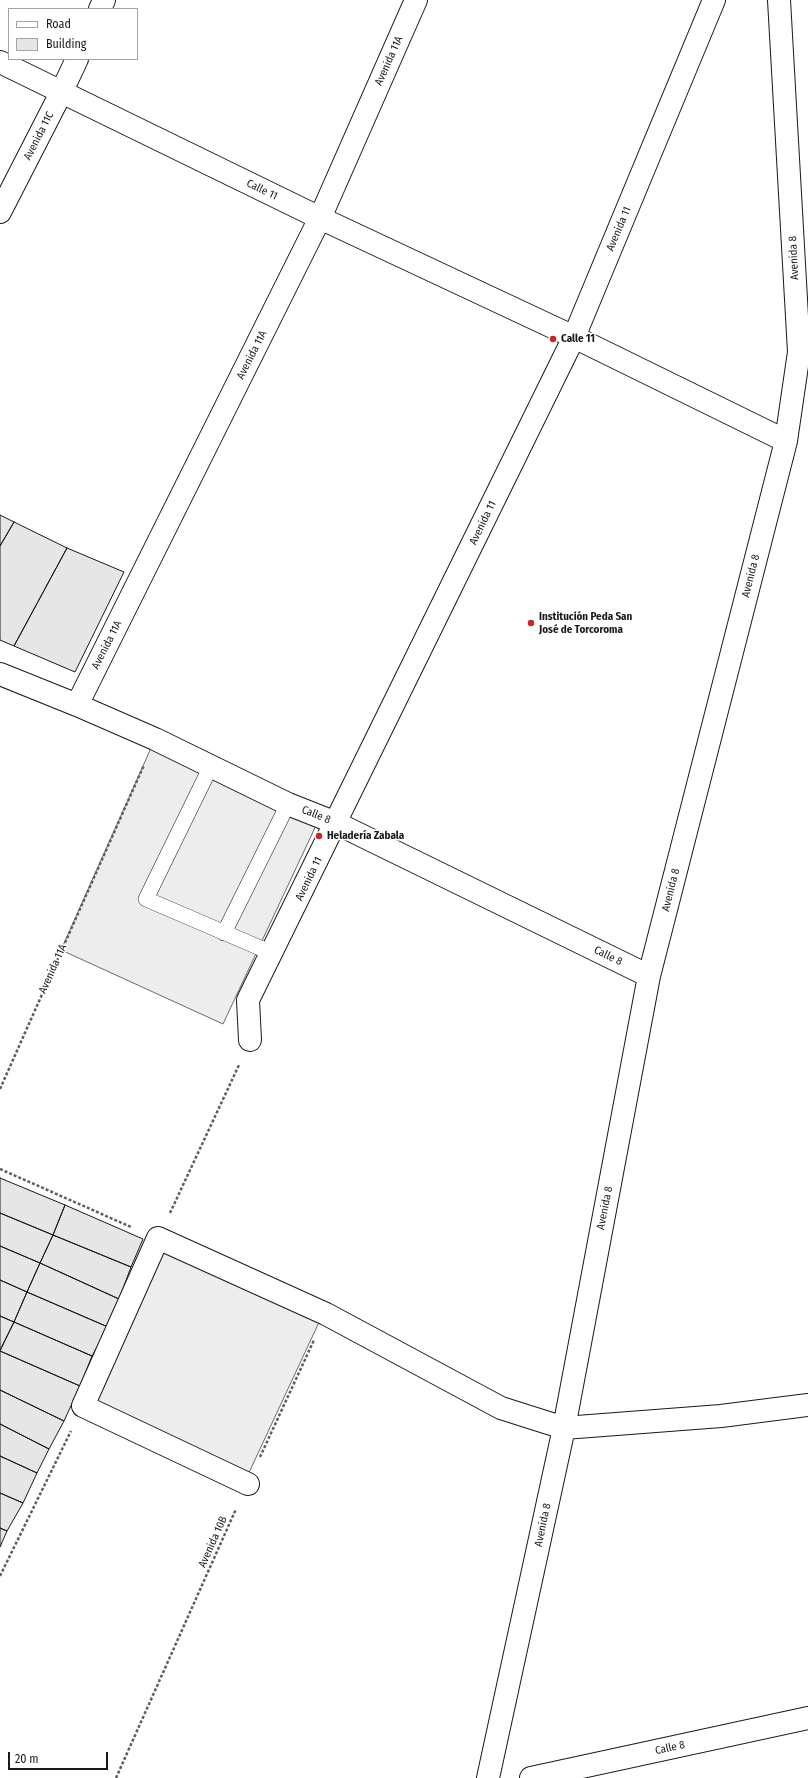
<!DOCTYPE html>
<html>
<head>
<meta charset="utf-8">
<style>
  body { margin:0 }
  #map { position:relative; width:808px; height:1778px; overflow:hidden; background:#fff; font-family:"Fira Sans Condensed",sans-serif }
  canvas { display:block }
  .legend { position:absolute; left:8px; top:8px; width:130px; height:52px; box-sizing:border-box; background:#fff; border:1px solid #a3a3a3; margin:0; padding:5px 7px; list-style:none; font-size:12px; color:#1a1a1a }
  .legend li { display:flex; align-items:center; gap:8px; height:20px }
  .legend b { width:20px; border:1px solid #a3a3a3 }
  .scale { position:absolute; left:8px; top:1752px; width:100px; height:18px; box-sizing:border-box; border:2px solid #1a1a1a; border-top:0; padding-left:5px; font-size:12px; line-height:14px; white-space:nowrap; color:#1a1a1a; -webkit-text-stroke:3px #fff; paint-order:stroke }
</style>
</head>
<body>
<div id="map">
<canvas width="808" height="1778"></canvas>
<ul class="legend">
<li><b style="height:5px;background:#fff"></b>Road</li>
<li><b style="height:11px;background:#e6e6e6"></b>Building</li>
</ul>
<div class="scale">20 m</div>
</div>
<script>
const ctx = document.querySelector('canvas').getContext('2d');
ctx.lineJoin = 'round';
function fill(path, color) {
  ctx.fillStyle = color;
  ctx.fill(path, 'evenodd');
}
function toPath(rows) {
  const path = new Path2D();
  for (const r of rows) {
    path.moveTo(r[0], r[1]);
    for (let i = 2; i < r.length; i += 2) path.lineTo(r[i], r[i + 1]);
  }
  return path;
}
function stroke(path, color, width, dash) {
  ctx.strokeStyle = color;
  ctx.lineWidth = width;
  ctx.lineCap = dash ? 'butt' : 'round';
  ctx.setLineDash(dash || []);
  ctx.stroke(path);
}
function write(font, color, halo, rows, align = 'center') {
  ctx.font = font + ' "Fira Sans Condensed",sans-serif';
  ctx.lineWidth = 3;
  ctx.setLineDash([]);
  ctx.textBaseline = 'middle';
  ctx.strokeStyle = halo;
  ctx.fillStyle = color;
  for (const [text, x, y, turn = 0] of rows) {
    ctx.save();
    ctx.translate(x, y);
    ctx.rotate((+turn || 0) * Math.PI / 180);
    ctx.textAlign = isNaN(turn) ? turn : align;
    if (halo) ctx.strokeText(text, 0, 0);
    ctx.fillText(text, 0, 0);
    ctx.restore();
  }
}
const built = toPath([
  [155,739,320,817,223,1024,61,950,155,739],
  [159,1242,321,1318,246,1479,87,1403,159,1242]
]);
fill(built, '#ededed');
stroke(built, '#6a6a6a', 1);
const building = toPath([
  [0,515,14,522,0,546,0,515],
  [14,522,67,548,14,646,0,640,0,546,14,522],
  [67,548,124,572,75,672,14,646,67,548],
  [0,1178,65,1205,53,1235,0,1213,0,1178],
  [65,1205,143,1239,131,1267,53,1235,65,1205],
  [0,1213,53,1235,40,1263,0,1246,0,1213],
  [53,1235,131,1267,119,1299,40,1263,53,1235],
  [0,1246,40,1263,27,1292,0,1280,0,1246],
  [40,1263,119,1299,108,1327,27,1292,40,1263],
  [0,1280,27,1292,14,1322,0,1316,0,1280],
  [27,1292,108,1327,92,1356,14,1322,27,1292],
  [0,1316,14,1322,0,1350,0,1316],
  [14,1322,92,1356,80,1386,0,1351,14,1322],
  [0,1351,80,1386,64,1421,0,1390,0,1351],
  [0,1390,64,1421,49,1449,0,1424,0,1390],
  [0,1424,49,1449,37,1473,0,1456,0,1424],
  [0,1456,37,1473,23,1503,0,1493,0,1456],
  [0,1493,23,1503,7,1531,0,1528,0,1493],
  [0,1528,7,1531,0,1547,0,1528]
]);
fill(building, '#e6e6e6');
stroke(building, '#1a1a1a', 1);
const service = toPath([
  [211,766,146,899,272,953],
  [224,933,288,804]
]);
const minor = toPath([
  [100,9,104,0],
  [0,62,320,218,574,337,786,441],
  [0,212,61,93,77,59],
  [0,674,77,705,155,739,288,804,336,823,649,976],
  [77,705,320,218,416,0],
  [250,1040,248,1000,574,337,714,0],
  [248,1484,83,1406,158,1238,326,1314,501,1408,564,1428,721,1416,808,1405],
  [488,1778,564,1428,649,976,786,441,799,352,779,0],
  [531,1778,808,1718]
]);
stroke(service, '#1a1a1a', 16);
stroke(minor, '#1a1a1a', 24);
stroke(toPath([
  [0,1089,144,765],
  [0,1169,131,1227],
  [170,1213,239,1065],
  [260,1457,314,1340],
  [0,1576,71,1431],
  [116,1778,236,1509]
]), '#5f5f5f', 2.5, [3, 2]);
stroke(service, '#fff', 15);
stroke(minor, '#fff', 22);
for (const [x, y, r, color] of [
  [553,339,4,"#c62828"],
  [531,623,4,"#c62828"],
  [319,836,4,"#c62828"]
]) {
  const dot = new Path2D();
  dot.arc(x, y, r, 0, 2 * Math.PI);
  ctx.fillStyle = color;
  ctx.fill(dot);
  stroke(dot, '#fff', 1.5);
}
write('11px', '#1a1a1a', '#fff', [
  ["Avenida 11A",389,61,-66],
  ["Avenida 11C",39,136,-63],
  ["Calle 11",262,190,26],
  ["Avenida 11",619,229,-67],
  ["Avenida 8",794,258,-93],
  ["Avenida 11A",252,355,-63],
  ["Avenida 11",483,523,-64],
  ["Avenida 8",751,576,-76],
  ["Avenida 11A",107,645,-63],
  ["Calle 8",316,815,22],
  ["Avenida 11",309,879,-64],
  ["Avenida 8",671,890,-76],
  ["Calle 8",608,956,26],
  ["Avenida 11A",53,969,-66],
  ["Avenida 8",605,1208,-79],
  ["Avenida 8",543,1525,-78],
  ["Avenida 10B",213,1542,-66],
  ["Calle 8",670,1748,-12]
]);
write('bold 11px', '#1a1a1a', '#fff', [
  ["Calle 11",561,339],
  ["Institución Peda San",539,617],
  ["José de Torcoroma",539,630],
  ["Heladería Zabala",327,836]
], 'left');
</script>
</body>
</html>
